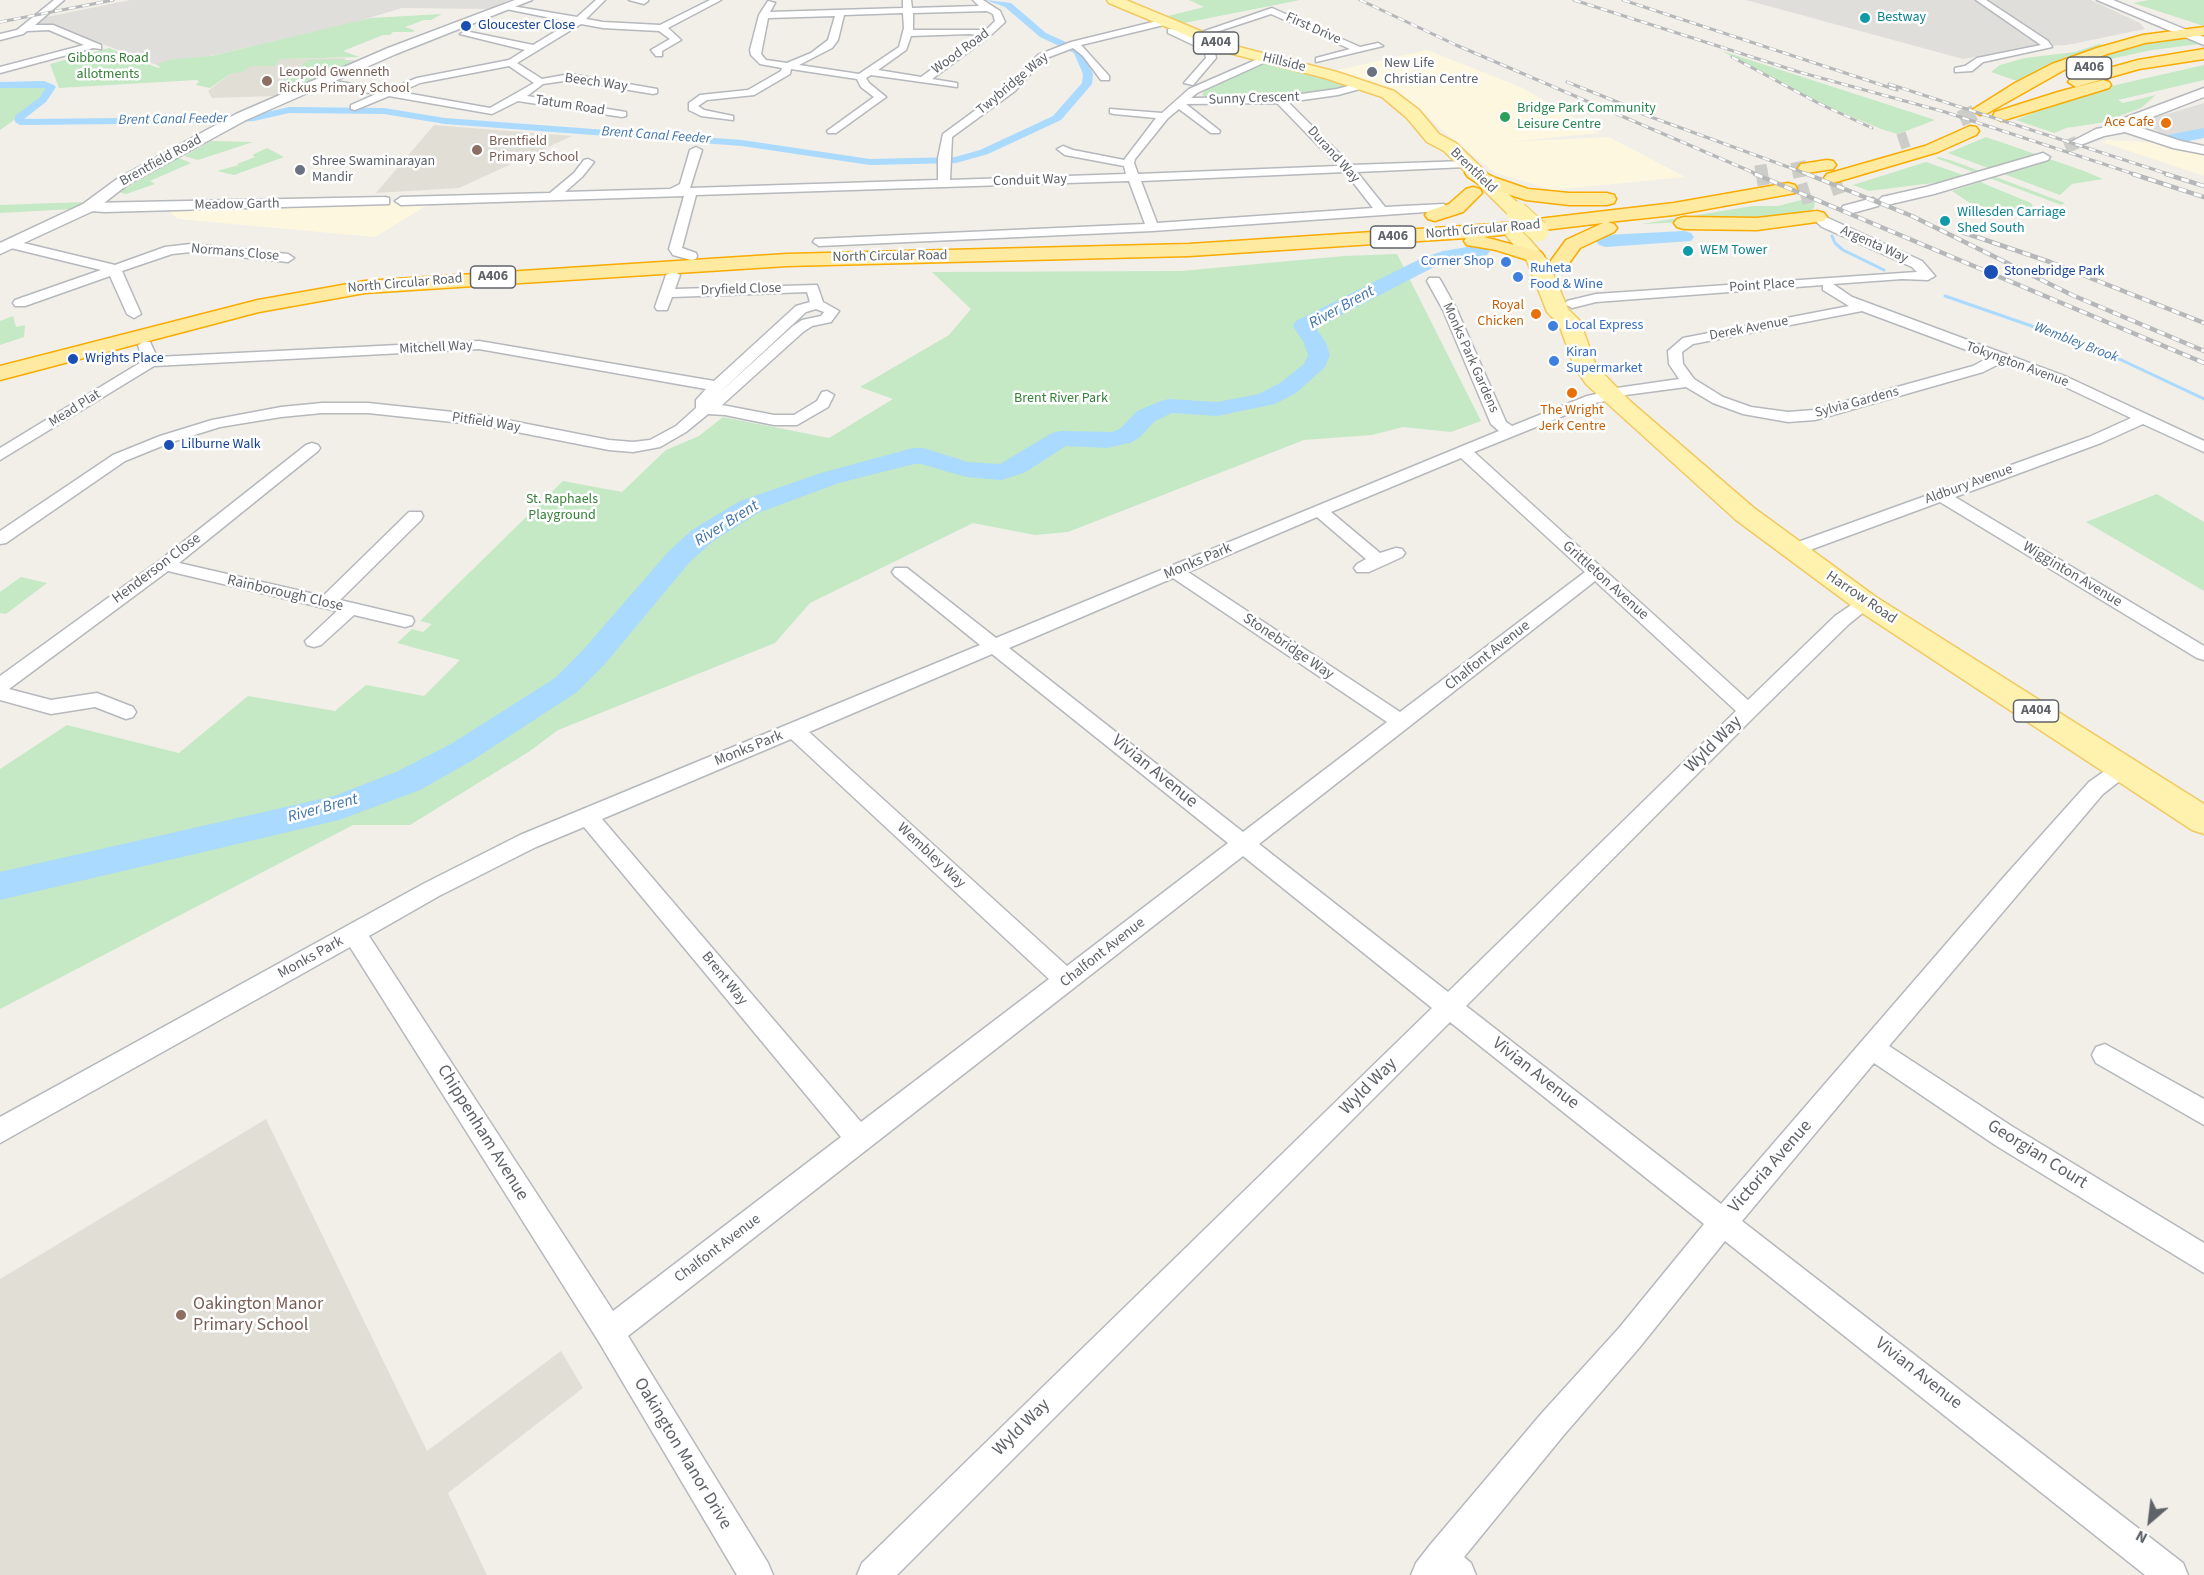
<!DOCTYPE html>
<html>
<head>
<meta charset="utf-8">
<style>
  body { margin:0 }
  #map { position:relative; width:2204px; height:1575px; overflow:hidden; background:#f1efe8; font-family:"Source Sans 3",sans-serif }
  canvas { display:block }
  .north { position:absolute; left:2120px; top:1491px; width:60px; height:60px; -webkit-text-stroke:4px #fff; paint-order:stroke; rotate:208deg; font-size:16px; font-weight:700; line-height:24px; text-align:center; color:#5f6368 }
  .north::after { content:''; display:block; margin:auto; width:21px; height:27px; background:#5f6368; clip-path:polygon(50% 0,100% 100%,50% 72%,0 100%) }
</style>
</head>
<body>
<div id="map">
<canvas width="2204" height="1575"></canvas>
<div class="north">N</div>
</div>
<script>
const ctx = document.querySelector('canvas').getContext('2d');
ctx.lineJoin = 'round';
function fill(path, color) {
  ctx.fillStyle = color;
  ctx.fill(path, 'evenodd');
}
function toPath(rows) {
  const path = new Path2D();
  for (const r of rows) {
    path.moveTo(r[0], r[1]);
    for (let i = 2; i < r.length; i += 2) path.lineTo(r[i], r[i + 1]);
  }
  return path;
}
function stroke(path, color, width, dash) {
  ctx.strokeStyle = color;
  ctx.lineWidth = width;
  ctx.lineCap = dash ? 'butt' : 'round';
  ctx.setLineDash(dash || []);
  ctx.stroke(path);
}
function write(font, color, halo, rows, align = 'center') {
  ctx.font = font + ' "Source Sans 3",sans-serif';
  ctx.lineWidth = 5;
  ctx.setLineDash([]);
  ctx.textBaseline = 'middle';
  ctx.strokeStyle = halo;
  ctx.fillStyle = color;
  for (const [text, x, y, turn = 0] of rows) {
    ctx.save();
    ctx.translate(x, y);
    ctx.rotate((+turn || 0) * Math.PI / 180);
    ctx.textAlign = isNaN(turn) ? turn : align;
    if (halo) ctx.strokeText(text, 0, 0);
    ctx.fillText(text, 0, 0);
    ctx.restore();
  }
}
fill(toPath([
  [1427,50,1523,88,1599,133,1508,142,1609,137,1685,177,1553,190,1496,173,1457,143,1404,96,1393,89,1334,71],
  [2108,140,2159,143,2204,156,2204,176,2102,142],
  [434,201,375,237,178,219,168,210]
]), '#fef7e0');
fill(toPath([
  [130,0,509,0,490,9,402,8,349,24,162,67,56,26,32,27,42,18],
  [1746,0,2091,0,2140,23,2145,29,2067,45,2043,46,1963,59],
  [2204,103,2204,130,2165,135,2141,122]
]), '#e0deda');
fill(toPath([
  [346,58,344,60,362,60,276,96,212,98,208,91,230,74,245,70,259,59],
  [434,125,572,136,459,188,376,193],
  [266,1119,427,1451,561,1351,583,1388,448,1493,487,1575,0,1575,0,1279]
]), '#e1ded6');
fill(toPath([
  [1189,0,1300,0,1184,23,1168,16,1204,7],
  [2149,0,2204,0,2204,26,2133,3],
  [442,14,431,20,424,20,405,27,414,30,413,32,393,32,390,35,383,35,343,51,359,57,281,59,274,66,251,66,243,72,230,74,210,88,196,85,199,81,196,80,59,88,50,64,109,48,158,68,161,67,157,65,162,62,174,59,211,56,371,18],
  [2184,37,2200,44,2152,50,2078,66,2074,65,2149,41],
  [2099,44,2104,45,2017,81,1991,72,2000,65,2025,58,2075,52],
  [1722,51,1886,104,1935,120,1898,134,1881,129,1815,101],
  [343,59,354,63,301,86,279,85,308,60],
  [1264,62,1345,83,1348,86,1280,98,1210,99,1202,95,1204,91],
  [2204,65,2204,80,2118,100,2123,103,2156,95,2141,108,2100,123,2066,128,2054,133,2016,120,2059,102,2107,87],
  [48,83,48,88,41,101,0,130,0,84],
  [1986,137,2084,171,2103,179,2072,184,2060,195,1948,153],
  [211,141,253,142,198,160,184,156],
  [267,148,284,157,234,175,217,171,239,165,237,164,255,157,252,155],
  [1939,157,1953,161,2065,203,2061,205,1936,158],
  [179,158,191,163,150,181,155,184,126,194,118,192],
  [1926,162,1963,175,1941,182,1869,191,1853,185],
  [1980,182,2031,203,2034,208,2006,211,1987,208,1970,203,1952,191],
  [1809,198,1815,201,1814,208,1809,212,1796,217,1641,224,1753,206,1778,206],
  [86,202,72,209,0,213,0,205],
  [1397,254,1481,421,1451,432,1403,427,1372,435,1304,440,1068,532,1035,535,973,523,810,603,775,643,558,730,530,751,410,825,353,825,0,1009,0,769,67,725,179,753,248,696,335,711,366,685,424,696,460,660,397,643,412,629,423,632,432,624,420,621,563,481,622,492,666,450,699,436,723,417,829,438,893,399,860,387,949,335,971,309,932,272,1181,271,1344,256],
  [13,316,16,327,25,325,24,337,0,345,0,321],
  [2157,494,2204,522,2204,591,2086,522],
  [21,577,47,583,6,614,0,613,0,592]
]), '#c5e8c5');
stroke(toPath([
  [1832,236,1835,243,1843,250,1884,270],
  [1945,296,2098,349,2204,399]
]), '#aadaff', 3);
fill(toPath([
  [986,0,1011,3,1046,33,1081,49,1093,74,1092,84,1061,120,988,154,956,163,870,165,742,146,445,124,384,114,289,113,254,121,221,123,20,125,15,122,15,116,39,98,46,88,0,88,0,82,44,81,54,85,56,87,46,102,24,119,221,117,254,115,289,107,384,108,445,118,742,140,870,159,955,157,980,150,1053,116,1082,83,1083,74,1074,53,1040,37,1005,7,986,0]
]), '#aadaff');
fill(toPath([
  [2204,128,2204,138,2173,144,2167,143,2164,139,2167,135,2204,128],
  [1684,231,1691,233,1694,237,1691,241,1606,247,1599,245,1596,241,1599,237,1606,235,1684,231],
  [1480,245,1487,247,1490,251,1487,255,1436,266,1316,328,1326,343,1330,355,1325,367,1296,393,1275,404,1217,416,1172,413,1155,421,1139,438,1130,443,1107,448,1066,446,1024,473,1001,480,966,477,921,464,914,464,839,483,758,513,712,542,689,563,605,664,577,692,473,760,420,790,339,820,0,900,0,872,334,796,396,772,451,744,555,678,583,650,669,551,692,530,740,501,821,473,913,448,923,448,968,462,1000,464,1052,433,1061,431,1113,432,1121,428,1137,411,1161,401,1169,399,1217,402,1259,394,1280,383,1304,364,1308,355,1304,343,1293,326,1296,321,1422,258,1443,251,1480,245]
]), '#aadaff');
stroke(toPath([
  [2065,147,2078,142]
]), '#ccccc8', 13, [13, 7]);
stroke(toPath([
  [1960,119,1980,110],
  [1899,142,1908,139],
  [1792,171,1807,168],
  [1761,175,1768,174]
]), '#ccccc8', 16, [16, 8]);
stroke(toPath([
  [1756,176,1768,174],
  [1830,186,1842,182],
  [1800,195,1810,192]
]), '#ccccc8', 21, [21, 10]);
const minor = toPath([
  [54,0,64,0,35,25,53,25,101,45,101,49,93,48,0,73,0,67,84,45,49,30,27,31,23,34,0,40,0,34,17,30,54,0],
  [596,0,605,0,586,19,603,22,660,25,710,0,721,0,668,28,681,40,662,51,662,56,656,56,651,50,670,39,659,31,603,28,581,24,517,63,542,79,570,74,657,89,657,93,653,94,570,80,543,84,527,96,626,112,626,116,622,117,518,101,492,114,389,96,355,110,351,109,351,105,376,94,335,87,330,84,335,81,387,90,417,78,509,60,525,50,460,34,465,31,533,45,571,22,506,9,506,5,577,17,596,0],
  [509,66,534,83,490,108,400,92,420,83,509,66],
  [629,0,648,0,648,1,644,4,629,0],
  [903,0,911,0,912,8,979,6,973,0,983,0,1000,11,1005,22,991,35,932,79,957,83,957,87,871,75,866,78,869,83,886,97,836,133,828,133,827,131,874,97,861,87,857,79,791,69,790,74,754,95,707,100,698,106,704,110,733,116,733,120,701,116,689,110,689,103,700,95,748,90,781,71,782,68,760,64,751,55,750,50,759,15,768,1,775,3,770,12,903,8,903,0],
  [987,11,993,14,995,21,986,30,913,30,913,13,987,11],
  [903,13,904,28,899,47,859,74,799,65,832,48,838,40,844,15,903,13],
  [835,16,828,40,811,53,787,63,766,60,761,54,768,18,835,16],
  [969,34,979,35,921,77,878,70,906,50,911,36,969,34],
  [1976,0,1986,0,2048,41,2052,47,1983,62,1972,71,1955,72,1955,68,1965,66,1977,58,2041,45,1976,0],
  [1272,8,1360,47,1378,43,1383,46,1316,62,1316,58,1350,49,1271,14,1201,37,1193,35,1272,8],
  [1165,19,1168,20,1168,24,1081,45,1109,76,1109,80,1101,80,1083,56,1073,48,1044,59,1015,91,952,137,950,180,1126,174,1124,166,1065,155,1057,149,1063,146,1073,150,1124,160,1156,118,1114,114,1110,113,1110,109,1162,113,1189,89,1267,55,1272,58,1270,60,1197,93,1191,98,1280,97,1337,89,1363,82,1367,83,1367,87,1338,95,1288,102,1351,165,1466,161,1472,164,1466,167,1357,172,1385,207,1444,204,1446,207,1440,211,1152,231,819,246,813,242,815,239,1145,224,1129,181,696,195,682,248,696,253,697,256,696,259,691,260,673,255,669,249,684,196,401,205,395,201,401,197,550,193,574,173,584,160,588,159,594,162,582,177,565,192,670,189,680,184,690,150,696,147,702,150,690,188,938,180,938,158,943,134,1007,87,1038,55,1071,42,1165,19],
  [1277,103,1338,166,1138,174,1134,163,1135,159,1168,118,1179,109,1211,133,1219,133,1220,131,1186,104,1277,103],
  [1345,172,1373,208,1157,223,1141,181,1345,172],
  [1168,29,1174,29,1214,48,1216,58,1193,85,1184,83,1206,58,1204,50,1168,33,1168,29],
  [385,197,389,198,389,204,105,212,89,211,83,207,89,203,385,197],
  [1817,213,1922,261,1935,276,1928,280,1902,279,1833,284,1852,297,2067,377,2204,441,2204,452,2143,424,2101,443,1955,497,2204,646,2204,660,2197,658,1940,502,1799,554,1787,554,1784,550,1787,546,2089,437,2131,418,2057,383,2001,363,1983,372,1815,420,1788,422,1743,414,1713,403,1686,387,1618,396,1616,399,1595,403,1474,452,1748,700,1835,616,1860,599,1872,599,1875,603,1849,624,1755,716,1466,1006,1721,1204,2003,878,2089,782,2116,763,2123,760,2130,763,2133,768,2130,773,2103,794,1889,1046,2013,1127,2204,1243,2204,1273,1995,1145,1874,1063,1742,1221,2183,1563,2188,1575,2145,1575,1725,1241,1639,1348,1563,1436,1464,1557,1471,1563,1476,1575,1411,1575,1416,1563,1430,1545,1541,1414,1619,1328,1704,1224,1450,1022,897,1575,857,1575,862,1563,1432,1008,1243,856,628,1336,768,1563,773,1575,737,1575,599,1342,350,947,0,1143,0,1117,423,884,520,835,980,645,895,576,892,572,895,568,907,568,996,638,1499,431,1491,424,1443,310,1427,281,1429,278,1439,278,1441,281,1457,310,1506,422,1512,426,1587,396,1601,393,1603,390,1679,379,1669,364,1668,351,1683,338,1849,306,1823,290,1823,285,1596,302,1572,308,1565,304,1567,301,1596,294,1917,272,1912,267,1822,227,1811,217,1817,213],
  [1862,311,1988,358,1973,366,1814,410,1788,412,1751,407,1723,397,1694,379,1683,364,1682,352,1693,344,1862,311],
  [1461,458,1585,572,1400,712,1188,572,1317,517,1366,559,1357,564,1354,568,1357,572,1369,572,1402,557,1405,553,1402,549,1396,548,1380,553,1331,512,1461,458],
  [1173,578,1387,722,1243,832,1009,648,1173,578],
  [1595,581,1736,711,1448,992,1259,844,1595,581],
  [992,654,1228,843,1067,966,809,732,992,654],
  [791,739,1049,979,861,1122,602,819,791,739],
  [584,827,841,1137,613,1311,369,936,439,896,536,847,584,827],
  [11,240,115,265,165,247,191,244,288,254,294,258,288,262,191,252,172,254,122,271,141,314,134,318,127,314,110,276,25,306,15,306,13,303,15,300,101,270,7,247,5,244,11,240],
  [673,271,680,275,675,289,817,285,823,302,839,311,831,322,812,326,803,332,722,405,774,415,794,415,817,401,822,392,827,391,834,395,828,407,797,425,774,425,725,415,708,414,686,432,660,447,633,452,609,450,481,425,368,413,322,413,281,417,220,427,172,442,125,461,6,543,0,544,0,531,113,455,160,436,212,420,281,407,322,403,368,403,481,415,609,440,633,442,650,440,676,426,696,408,696,400,706,389,479,349,154,366,0,460,0,448,143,361,138,345,145,341,150,342,157,357,479,341,714,381,796,306,810,302,807,292,672,297,667,310,657,310,655,307,666,275,673,271],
  [816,309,824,312,821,316,802,320,793,326,718,394,806,312,816,309],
  [312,443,318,445,320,448,318,451,179,563,323,596,409,512,421,512,423,516,421,520,340,600,412,617,414,621,412,625,405,627,354,615,321,645,314,647,307,645,305,641,337,611,168,571,9,689,51,700,97,693,133,707,136,712,133,717,126,719,95,707,51,714,0,700,0,676,159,561,306,445,312,443],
  [2105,1044,2204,1099,2204,1125,2096,1063,2092,1055,2096,1047,2105,1044]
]);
const tertiary = toPath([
  [515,0,532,0,396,54,246,120,127,185,95,210,0,254,0,243,83,204,117,179,236,114,388,48,515,0],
  [2097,0,2113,0,2204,37,2204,45,2097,0],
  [2204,88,2204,97,2132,125,2181,141,2204,146,2204,154,2173,148,2125,132,2104,136,2078,146,2071,142,2096,129,2118,125,2119,120,2204,88],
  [2043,153,2050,157,2048,160,1934,194,1887,205,1879,200,1882,197,1926,187,2043,153],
  [1873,198,1881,203,1878,206,1849,214,1841,209,1843,206,1873,198]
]);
const primary = toPath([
  [1107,0,1126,0,1239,47,1337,72,1394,91,1419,110,1439,134,1456,143,1527,212,1524,216,1517,218,1510,216,1444,151,1427,142,1407,118,1382,97,1325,78,1229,53,1109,3,1107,0],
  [1514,227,1521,229,1547,260,1568,309,1580,321,1596,366,1631,402,1754,508,1876,597,2204,804,2204,834,2192,830,1856,609,1736,520,1586,384,1574,366,1559,324,1547,312,1527,261,1504,233,1507,229,1514,227]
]);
const trunk = toPath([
  [2204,27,2204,35,2145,43,2107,54,2064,70,1986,114,1980,115,1972,110,2015,83,2052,64,2097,48,2143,35,2204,27],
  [2204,49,2204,59,2139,69,2076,87,2068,82,2070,79,2138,60,2204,49],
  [2103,80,2109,82,2111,85,2109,88,2001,121,1993,116,1995,112,2058,92,2103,80],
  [1970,126,1976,127,1979,131,1976,135,1938,152,1833,183,1827,182,1824,178,1827,174,1925,146,1970,126],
  [1827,160,1833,161,1836,165,1833,169,1807,173,1801,172,1798,168,1801,164,1827,160],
  [1474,168,1496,178,1528,189,1569,193,1607,193,1614,195,1616,199,1614,203,1607,205,1569,205,1526,200,1482,186,1468,177,1465,173,1468,169,1474,168],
  [1788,183,1795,185,1797,189,1795,193,1674,215,1608,222,1614,224,1617,228,1614,232,1580,248,1567,266,1560,268,1553,266,1550,262,1566,240,1603,223,1484,237,1541,252,1544,256,1541,260,1534,262,1496,250,1467,245,1464,241,1466,238,1189,256,787,266,365,293,259,312,0,380,0,366,258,300,365,281,787,254,1189,244,1495,224,1674,203,1788,183],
  [1473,187,1480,189,1482,193,1463,212,1435,221,1428,219,1425,215,1428,211,1449,204,1466,189,1473,187],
  [1817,211,1824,213,1827,217,1824,221,1757,230,1684,229,1677,227,1674,223,1677,219,1684,217,1757,218,1817,211]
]);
stroke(minor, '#b5b8bc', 3);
stroke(tertiary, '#b5b8bc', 3);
stroke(primary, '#f2c960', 3);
stroke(trunk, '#f9ab00', 3);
fill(minor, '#fff');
fill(tertiary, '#fff');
fill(primary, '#fff2af');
fill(trunk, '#feeaa1');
const railFar1 = toPath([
  [1360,0,1456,45,1759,175],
  [1574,0,1799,72,1945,112,2137,175],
  [1623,0,1897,90],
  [0,22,113,0],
  [1732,57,1818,103,1872,128],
  [1567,82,1625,105],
  [1889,84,2171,175],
  [1618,105,1810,175]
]);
const rail = toPath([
  [1755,174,2204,363],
  [1807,174,1912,216,2072,295,2204,351],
  [2133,174,2204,197],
  [2166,174,2204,186],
  [1962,232,2050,262,2204,323]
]);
stroke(railFar1, '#b6b7b8', 3);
stroke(rail, '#b6b7b8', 4.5);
stroke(railFar1, '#fff', 2, [7]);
stroke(rail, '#fff', 3, [8]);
const primaryBridge = toPath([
  [1517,212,1538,231]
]);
stroke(primaryBridge, '#f2c960', 23, []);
stroke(primaryBridge, '#fff2af', 21);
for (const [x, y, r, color] of [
  [1865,18,6,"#0f9aa8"],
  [466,26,6,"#1a4fb4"],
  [1372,72,6,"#6b7280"],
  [267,81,6,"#8d6e63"],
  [1505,117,6,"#2e9e5b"],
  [2166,123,6,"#e8710a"],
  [477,150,6,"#8d6e63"],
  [300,170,6,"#6b7280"],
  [1945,221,6,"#0f9aa8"],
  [1688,251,6,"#0f9aa8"],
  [1506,262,6,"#3f7fe0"],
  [1991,272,8,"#1a4fb4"],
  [1518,277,6,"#3f7fe0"],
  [1536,314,6,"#e8710a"],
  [1553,326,6,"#3f7fe0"],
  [73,359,6,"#1a4fb4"],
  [1554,361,6,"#3f7fe0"],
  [1572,393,6,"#e8710a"],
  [169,445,6,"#1a4fb4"],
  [181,1315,6,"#8d6e63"]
]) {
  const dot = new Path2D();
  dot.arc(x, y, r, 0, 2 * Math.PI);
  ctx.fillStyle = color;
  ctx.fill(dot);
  stroke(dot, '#fff', 2);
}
write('14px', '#0d838f', '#fff', [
  ["Bestway",1877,18],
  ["Willesden Carriage",1957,213],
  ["Shed South",1957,229],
  ["WEM Tower",1700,251]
], 'left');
write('14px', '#164399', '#fff', [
  ["Gloucester Close",478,26],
  ["Stonebridge Park",2004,272],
  ["Wrights Place",85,359],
  ["Lilburne Walk",181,445]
], 'left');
write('14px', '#5f6368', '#fff', [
  ["First Drive",1313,29,24],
  ["Wood Road",961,52,-36],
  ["Hillside",1284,63,14],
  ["Beech Way",596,83,8],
  ["Twybridge Way",1013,84,-40],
  ["Sunny Crescent",1254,99,-2],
  ["Tatum Road",570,106,9],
  ["Durand Way",1333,155,48],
  ["Brentfield Road",161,161,-29],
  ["Brentfield",1473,171,44],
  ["Conduit Way",1030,181,-2],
  ["Meadow Garth",237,205,-1],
  ["North Circular Road",1483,230,-5],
  ["Argenta Way",1874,245,24],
  ["Normans Close",235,253,5],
  ["North Circular Road",890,257,-1],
  ["North Circular Road",405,284,-5],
  ["Point Place",1762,286,-4],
  ["Dryfield Close",741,290,-2],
  ["Derek Avenue",1749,329,-11],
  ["Mitchell Way",436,348,-3],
  ["Monks Park Gardens",1470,358,66],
  ["Tokyngton Avenue",2017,365,20],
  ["Sylvia Gardens",1857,403,-15],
  ["Mead Plat",75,409,-32],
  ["Pitfield Way",486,423,9],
  ["Aldbury Avenue",1969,485,-20]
]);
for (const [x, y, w] of [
  [1216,43,45],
  [2089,68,45],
  [1393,237,45],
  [493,277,45],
  [2036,711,45]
]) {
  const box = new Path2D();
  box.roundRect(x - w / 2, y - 11, w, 22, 4.5);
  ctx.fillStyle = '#fff';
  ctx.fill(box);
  stroke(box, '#5f6368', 1.5);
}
write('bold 14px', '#5f6368', null, [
  ["A404",1216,43],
  ["A406",2089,68],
  ["A406",1393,237],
  ["A406",493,277],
  ["A404",2036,711]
]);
write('14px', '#348238', '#fff', [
  ["Gibbons Road",108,59],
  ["allotments",108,75],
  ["Brent River Park",1061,399],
  ["St. Raphaels",562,500],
  ["Playground",562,516]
]);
write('14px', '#5b616d', '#fff', [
  ["New Life",1384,64],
  ["Christian Centre",1384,80],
  ["Shree Swaminarayan",312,162],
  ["Mandir",312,178]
], 'left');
write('14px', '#785e54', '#fff', [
  ["Leopold Gwenneth",279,73],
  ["Rickus Primary School",279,89],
  ["Brentfield",489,142],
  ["Primary School",489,158]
], 'left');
write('14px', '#27864d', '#fff', [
  ["Bridge Park Community",1517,109],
  ["Leisure Centre",1517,125]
], 'left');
write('italic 14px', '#4174aa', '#fff', [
  ["Brent Canal Feeder",173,120,-1],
  ["Brent Canal Feeder",656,136,4],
  ["Wembley Brook",2076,343,21]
]);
write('14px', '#c56008', '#fff', [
  ["Ace Cafe",2154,123],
  ["Royal",1524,306],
  ["Chicken",1524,322],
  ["The Wright",1572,411,"center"],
  ["Jerk Centre",1572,427,"center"]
], 'right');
write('14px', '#366cbe', '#fff', [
  ["Corner Shop",1494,262,"right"],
  ["Ruheta",1530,269],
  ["Food & Wine",1530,285],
  ["Local Express",1565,326],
  ["Kiran",1566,353],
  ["Supermarket",1566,369]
], 'left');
write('15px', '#5f6368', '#fff', [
  ["Monks Park",1198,562,-23],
  ["Henderson Close",157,569,-37],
  ["Wigginton Avenue",2072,575,31],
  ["Grittleton Avenue",1605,581,42],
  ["Rainborough Close",285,594,13],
  ["Harrow Road",1861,598,34],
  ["Stonebridge Way",1288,647,34],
  ["Chalfont Avenue",1488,656,-38],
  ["Monks Park",749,749,-22],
  ["Wembley Way",931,856,43],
  ["Chalfont Avenue",1103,953,-38],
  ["Monks Park",311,958,-29],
  ["Brent Way",724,979,51],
  ["Chalfont Avenue",718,1249,-37]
]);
write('italic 16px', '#4174aa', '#fff', [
  ["River Brent",1342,308,-29],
  ["River Brent",727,524,-32],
  ["River Brent",323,809,-15]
]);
write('18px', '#5f6368', '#fff', [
  ["Wyld Way",1714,745,-45],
  ["Vivian Avenue",1154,772,39],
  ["Vivian Avenue",1535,1074,38],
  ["Wyld Way",1369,1087,-45],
  ["Chippenham Avenue",482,1133,58],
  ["Georgian Court",2037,1155,32],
  ["Victoria Avenue",1771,1167,-49],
  ["Vivian Avenue",1918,1374,38],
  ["Wyld Way",1022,1428,-45],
  ["Oakington Manor Drive",682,1454,59]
]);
write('18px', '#785e54', '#fff', [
  ["Oakington Manor",193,1305],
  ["Primary School",193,1326]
], 'left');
</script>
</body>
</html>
